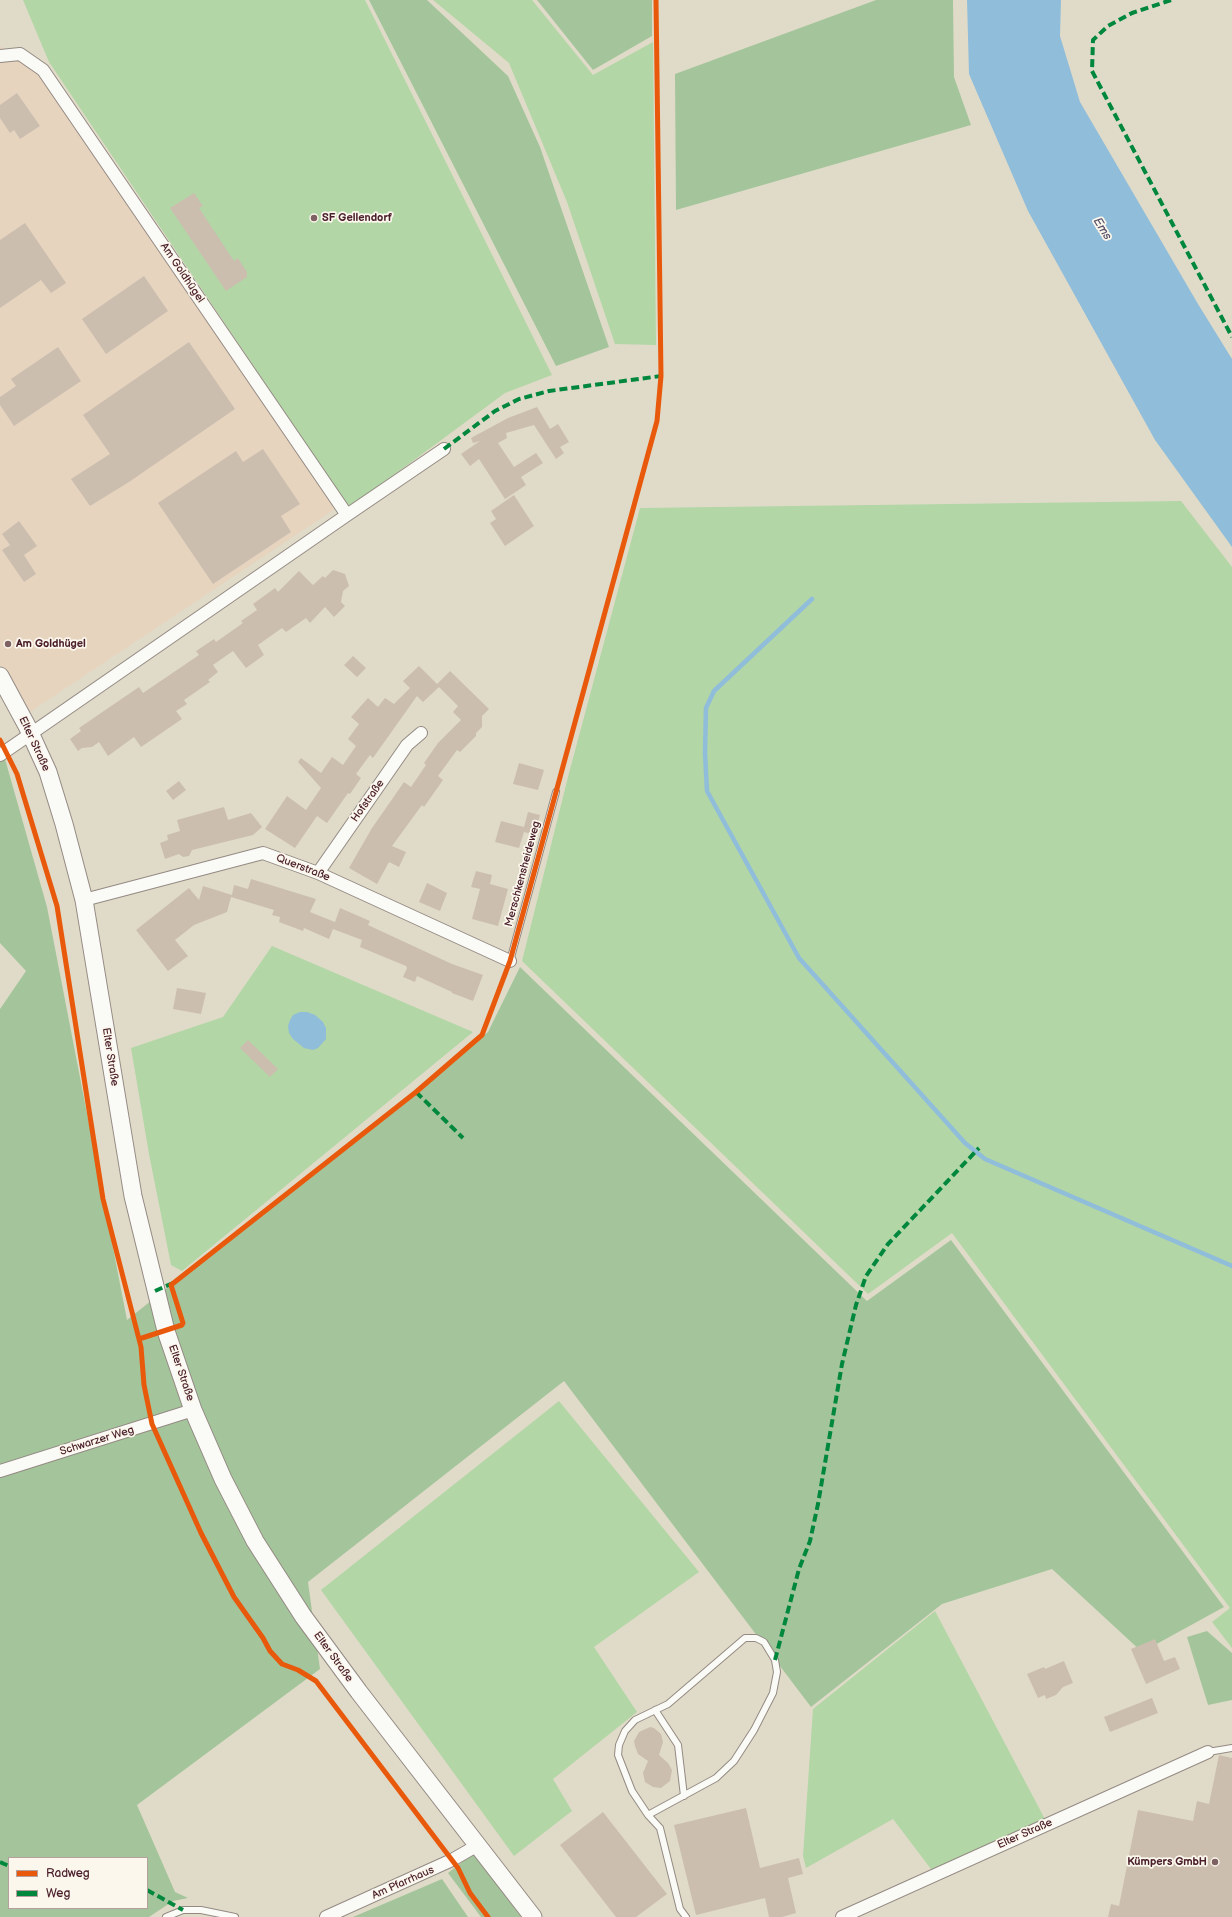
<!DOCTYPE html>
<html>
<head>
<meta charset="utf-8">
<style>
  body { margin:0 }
  #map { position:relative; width:1232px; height:1917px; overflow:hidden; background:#e0dbc8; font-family:"Balsamiq Sans",sans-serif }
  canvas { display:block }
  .legend { position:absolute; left:8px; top:1857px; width:140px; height:52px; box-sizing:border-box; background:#fbf7ec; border:1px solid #b4a19f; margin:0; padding:5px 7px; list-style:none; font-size:12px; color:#4a1f2b }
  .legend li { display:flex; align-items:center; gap:8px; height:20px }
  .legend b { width:20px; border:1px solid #b4a19f }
</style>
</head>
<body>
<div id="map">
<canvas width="1232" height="1917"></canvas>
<ul class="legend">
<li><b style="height:5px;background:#e8590c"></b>Radweg</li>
<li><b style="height:5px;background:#00873e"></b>Weg</li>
</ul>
</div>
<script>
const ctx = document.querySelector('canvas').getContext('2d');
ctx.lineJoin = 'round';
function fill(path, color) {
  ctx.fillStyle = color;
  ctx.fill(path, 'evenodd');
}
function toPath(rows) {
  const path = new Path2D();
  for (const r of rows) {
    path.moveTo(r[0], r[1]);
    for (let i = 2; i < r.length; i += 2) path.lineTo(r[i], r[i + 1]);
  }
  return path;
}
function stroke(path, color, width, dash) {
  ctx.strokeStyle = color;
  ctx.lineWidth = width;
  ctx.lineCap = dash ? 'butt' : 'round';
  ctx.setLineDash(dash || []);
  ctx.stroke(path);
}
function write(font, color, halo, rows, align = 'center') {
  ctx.font = font + ' "Balsamiq Sans",sans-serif';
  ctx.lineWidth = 3.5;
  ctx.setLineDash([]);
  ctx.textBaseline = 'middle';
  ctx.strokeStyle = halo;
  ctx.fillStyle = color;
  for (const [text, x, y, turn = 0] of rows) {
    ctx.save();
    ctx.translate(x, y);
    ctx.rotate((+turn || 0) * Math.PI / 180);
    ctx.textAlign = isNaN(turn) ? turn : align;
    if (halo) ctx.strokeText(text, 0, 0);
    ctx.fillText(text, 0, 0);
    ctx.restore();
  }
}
fill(toPath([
  [0,46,19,61,42,75,335,509,30,712,0,664]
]), '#e6d4bf');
fill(toPath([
  [23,0,365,0,552,375,505,393,349,508,49,62],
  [433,0,532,0,593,75,653,42,656,345,615,344,567,202,509,63],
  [1181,501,1232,567,1232,1648,1212,1622,1230,1608,952,1233,868,1294,522,961,569,773,640,508],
  [272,946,473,1032,182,1271,171,1265,149,1154,131,1048,223,1017],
  [559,1401,699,1572,594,1647,637,1712,553,1779,572,1811,514,1856,321,1590],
  [935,1611,1047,1823,934,1873,893,1819,806,1868,803,1856,813,1709]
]), '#b2d6a6');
fill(toPath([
  [369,0,427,0,508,76,540,147,609,347,556,366],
  [537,0,652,0,652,36,593,70],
  [876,0,953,0,954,77,971,125,676,210,675,74],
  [5,759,47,907,127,1320,488,1032,520,967,867,1301,951,1240,1224,1607,1142,1652,1052,1569,942,1604,811,1707,564,1381,308,1582,320,1669,137,1805,175,1892,188,1898,173,1901,149,1917,0,1917,0,1009,26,971,0,943,0,762],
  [9,1858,147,1858,147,1908,9,1908],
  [1207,1631,1232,1653,1232,1700,1208,1705,1187,1637],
  [474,1853,521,1917,481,1917,448,1873],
  [442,1879,468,1917,353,1917]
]), '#a4c59b');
fill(toPath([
  [967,0,1061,0,1060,36,1080,102,1198,304,1232,359,1232,547,1155,440,1028,211,969,74],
  [300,1012,307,1012,315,1015,323,1022,326,1028,326,1039,318,1048,313,1050,304,1048,293,1039,289,1033,288,1026,290,1020,293,1015]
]), '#90bdda');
stroke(toPath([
  [812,599,714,691,706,708,705,753,707,791,799,958,965,1143,985,1159,1232,1266]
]), '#90bdda', 4.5);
fill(toPath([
  [17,93,40,126,20,139,14,130,10,133,0,118,0,105],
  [194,193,203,206,199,208,234,261,238,258,247,272,247,277,226,291,170,208],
  [25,223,66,283,51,293,41,280,0,308,0,240],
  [144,276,168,311,106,354,82,319],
  [189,342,235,409,129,482,90,506,71,479,110,454,83,415],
  [58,347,81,381,14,426,0,405,0,397,16,386,11,379],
  [537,407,550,429,558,424,569,442,560,447,564,453,556,459,534,425,506,433,507,438,498,443,514,467,536,453,543,463,521,477,526,485,505,499,479,459,470,466,461,454,480,441,473,443,471,438,508,418],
  [263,449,300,504,281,516,291,532,213,584,158,503,236,451,243,462],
  [514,495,534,526,505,546,490,523,496,519,491,511],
  [19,521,37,546,24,555,36,574,24,582,2,550,10,545,2,534],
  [333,570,345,574,349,586,343,591,341,602,345,606,334,617,325,607,310,623,306,618,286,632,282,628,258,645,264,655,246,668,233,651,213,665,218,672,208,680,210,682,184,700,187,704,176,711,182,719,141,747,134,737,108,756,99,742,92,747,82,748,78,751,70,739,81,731,79,728,139,687,143,693,199,655,196,651,214,639,216,642,243,623,241,621,257,610,253,604,275,588,278,592,299,571,313,585,323,576,325,578],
  [353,656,366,668,357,677,344,665],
  [419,666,437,684,450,671,489,709,482,716,482,727,476,733,476,736,460,752,457,750,438,776,443,780,424,807,422,805,392,846,406,852,399,867,389,862,377,884,349,868,372,828,404,782,411,787,426,765,424,763,438,743,461,720,453,712,458,706,439,687,423,702,417,696,373,758,370,755,356,774,361,778,350,794,348,793,327,823,317,816,295,848,265,829,287,796,306,810,321,788,298,762,301,758,321,773,332,757,343,765,356,746,348,739,359,724,351,717,368,698,378,707,385,698,394,704,410,688,403,681],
  [519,763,544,770,538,790,513,784],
  [179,781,186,790,173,800,166,791],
  [224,807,228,820,251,813,262,827,253,835,192,850,189,856,183,857,179,854,165,859,160,843,168,840,167,835,180,831,177,820],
  [528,812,540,815,535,835,524,832,519,848,495,842,501,821,524,827],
  [476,871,492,875,490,884,508,889,498,926,472,919,480,889,471,887],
  [251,879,316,899,310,912,335,922,340,908,370,921,368,925,452,964,483,975,473,1001,452,993,452,992,417,976,415,982,403,977,407,968,406,966,360,947,362,940,333,929,329,939,304,928,303,931,279,922,280,917,272,915,274,910,231,897,227,912,194,925,175,940,188,956,168,971,136,930,189,888,199,900,203,886,232,895,234,885,248,889],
  [427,883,447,893,440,911,419,902],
  [177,988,206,993,201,1014,173,1009],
  [248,1040,278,1069,270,1077,240,1048],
  [1155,1639,1164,1661,1175,1657,1180,1669,1146,1684,1131,1649],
  [1064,1661,1073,1683,1063,1687,1056,1695,1046,1699,1045,1695,1038,1698,1027,1674,1044,1667,1045,1669],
  [1152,1698,1158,1713,1110,1732,1104,1717],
  [650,1727,654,1728,661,1734,663,1742,659,1755,668,1763,672,1770,670,1781,661,1788,653,1787,645,1782,643,1773,648,1761,638,1754,635,1746,634,1741,639,1732],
  [1219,1755,1232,1758,1232,1917,1108,1917,1111,1904,1119,1906,1138,1810,1193,1821,1197,1801,1209,1804],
  [746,1808,760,1868,799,1858,803,1874,788,1878,796,1913,782,1917,769,1917,765,1898,696,1915,674,1825],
  [603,1812,667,1894,636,1917,616,1917,560,1845]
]), '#ccbeaf');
const lane = toPath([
  [510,961,556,792],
  [655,1710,678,1745,684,1796],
  [1208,1752,1232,1748],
  [648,1815,716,1778,734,1761,754,1730,773,1693,777,1672,775,1660,764,1642,756,1638,745,1638,668,1704,635,1720,625,1731,619,1745,618,1755,632,1791,648,1815,660,1828,680,1909,686,1917],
  [166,1917,183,1910,201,1910,235,1917]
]);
const street = toPath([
  [0,56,20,54,43,70,347,515,0,755],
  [347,515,444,449],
  [318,873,407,745,421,733],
  [84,900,263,853,318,873,510,961],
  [0,1471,193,1410],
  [326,1917,452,1860,478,1845],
  [842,1917,1208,1752]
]);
const secondary = toPath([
  [0,676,27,726,48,772,64,824,84,900,133,1196,166,1331,193,1410,223,1479,255,1541,303,1616,359,1692,533,1917]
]);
stroke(lane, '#948a83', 8);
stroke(street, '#948a83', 14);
stroke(secondary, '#948a83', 19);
stroke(lane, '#fafaf7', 6);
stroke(street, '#fafaf7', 12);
stroke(secondary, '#fafaf7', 17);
stroke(toPath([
  [1171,0,1132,13,1108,26,1093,40,1092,71,1232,337],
  [444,449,495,411,519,399,549,391,661,376],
  [416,1092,463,1138],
  [155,1291,173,1283],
  [775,1660,799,1569,810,1541,818,1504,842,1364,856,1305,866,1276,888,1244,979,1148],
  [0,1862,9,1866],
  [147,1890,183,1910]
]), '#00873e', 4, [8, 4]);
stroke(toPath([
  [0,740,17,774,57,906,103,1199,141,1347,144,1385,152,1424,201,1533,234,1597,263,1638,270,1651,282,1664,298,1670,316,1681,458,1868,470,1893,488,1917],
  [139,1339,182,1325,183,1323,171,1285,416,1092,482,1035,510,961,657,421,661,376,656,0]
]), '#e8590c', 5);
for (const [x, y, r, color] of [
  [314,218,4,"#7e6162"],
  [8,644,4,"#7e6162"],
  [1215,1862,4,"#7e6162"]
]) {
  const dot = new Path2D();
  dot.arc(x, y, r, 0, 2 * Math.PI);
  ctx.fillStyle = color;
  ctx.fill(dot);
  stroke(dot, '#fbf7ec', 1.5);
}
write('bold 11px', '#4a1f2b', '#fbf7ec', [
  ["SF Gellendorf",322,218],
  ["Am Goldhügel",16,644],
  ["Kümpers GmbH",1207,1862,"right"]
], 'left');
write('11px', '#4a1f2b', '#fbf7ec', [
  ["Am Goldhügel",182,273,56],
  ["Elter Straße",34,744,65],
  ["Hofstraße",368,801,-55],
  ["Querstraße",303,868,21],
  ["Merschkensheideweg",523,874,-75],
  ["Elter Straße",110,1057,81],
  ["Elter Straße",181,1373,71],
  ["Schwarzer Weg",97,1441,-17],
  ["Elter Straße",333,1657,54],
  ["Elter Straße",1025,1834,-24],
  ["Am Pfarrhaus",403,1883,-24]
]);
write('italic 12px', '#57526b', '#fbf7ec', [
  ["Ems",1102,229,58]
]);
</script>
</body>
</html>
